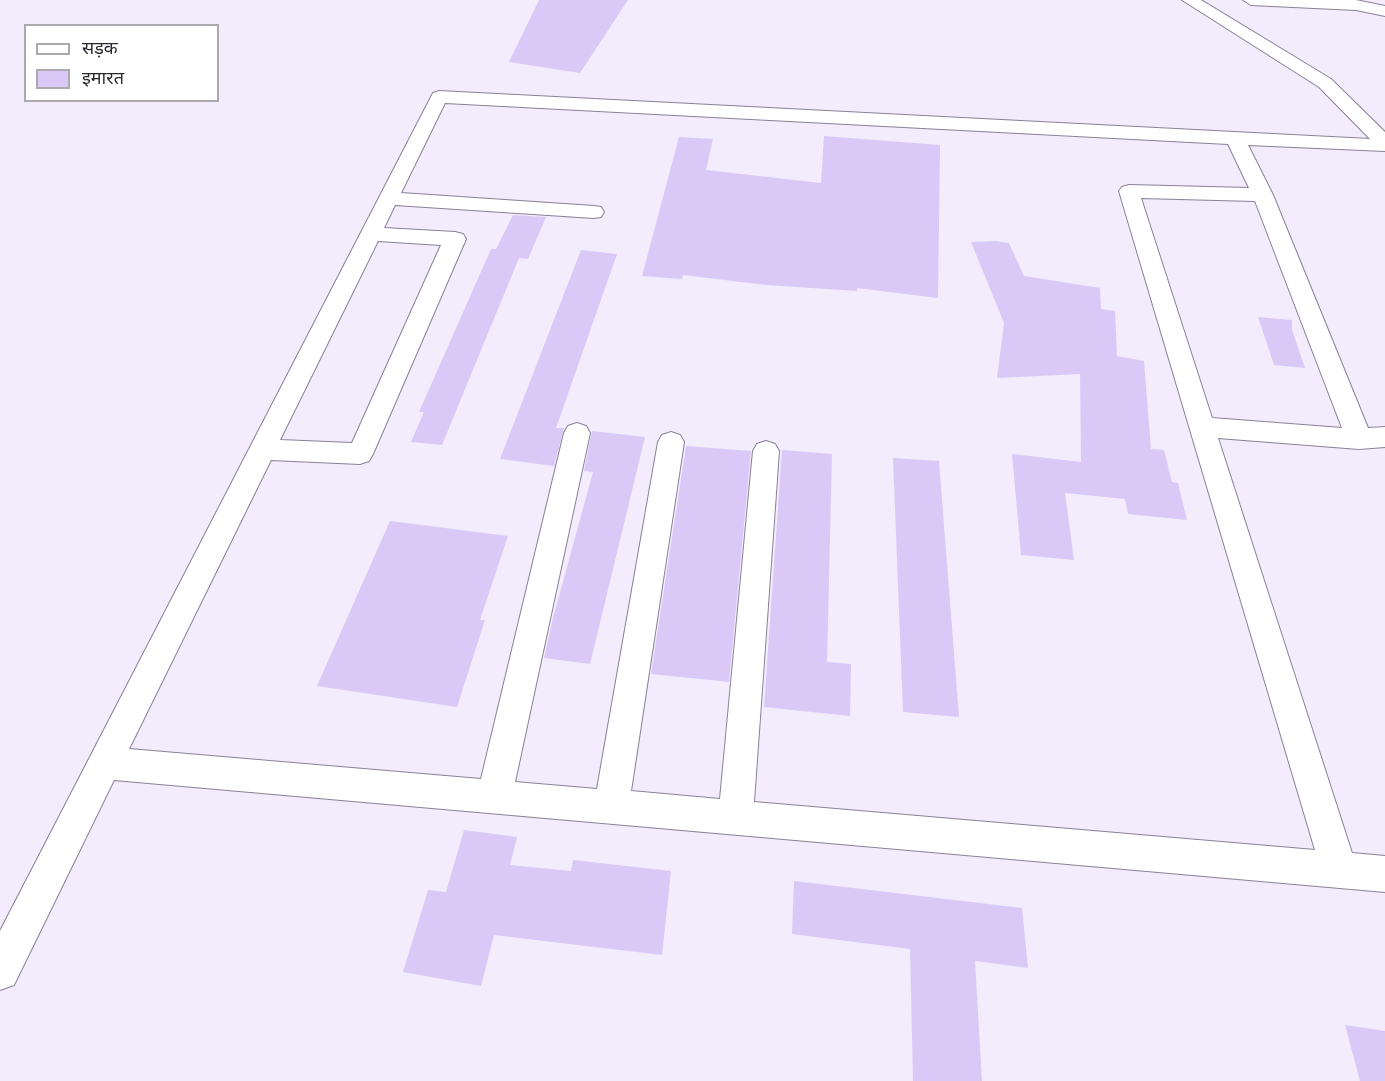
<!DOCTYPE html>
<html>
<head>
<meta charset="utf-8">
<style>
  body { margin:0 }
  #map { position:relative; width:1385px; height:1081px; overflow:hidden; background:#f2ecfc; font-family:Ubuntu,"Noto Sans Devanagari",sans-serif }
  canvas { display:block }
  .legend { position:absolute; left:24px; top:24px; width:195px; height:78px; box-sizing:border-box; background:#fff; border:2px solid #aba9ad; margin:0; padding:8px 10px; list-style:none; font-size:18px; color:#2c2832 }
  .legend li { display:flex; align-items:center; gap:12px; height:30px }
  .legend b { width:30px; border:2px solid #aba9ad }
</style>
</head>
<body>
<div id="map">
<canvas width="1385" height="1081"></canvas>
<ul class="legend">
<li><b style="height:8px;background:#fff"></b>सड़क</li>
<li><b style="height:16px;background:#dac9f7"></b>इमारत</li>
</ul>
</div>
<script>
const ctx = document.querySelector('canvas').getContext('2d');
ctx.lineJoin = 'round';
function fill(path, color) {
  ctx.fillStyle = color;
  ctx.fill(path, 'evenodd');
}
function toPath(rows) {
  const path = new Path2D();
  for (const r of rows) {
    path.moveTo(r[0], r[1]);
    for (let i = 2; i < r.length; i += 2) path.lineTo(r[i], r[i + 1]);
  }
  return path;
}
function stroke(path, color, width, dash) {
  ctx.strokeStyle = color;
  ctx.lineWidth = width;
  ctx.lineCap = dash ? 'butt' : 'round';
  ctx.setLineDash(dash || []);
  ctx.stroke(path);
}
fill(toPath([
  [539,0,628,0,580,73,509,62],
  [824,136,940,145,938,298,857,288,857,291,766,285,683,275,682,279,642,276,679,137,713,139,706,170,821,183],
  [513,215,546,217,528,259,519,258,442,445,411,442,424,412,419,412,491,249,496,249],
  [996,241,1009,243,1024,276,1100,288,1101,309,1115,311,1117,356,1144,361,1151,449,1164,450,1172,482,1178,483,1187,520,1128,514,1125,499,1065,493,1074,560,1021,555,1012,454,1081,462,1080,374,997,378,1004,323,971,242],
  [581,250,617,254,556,428,564,428,554,466,500,459],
  [1258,317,1292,320,1292,330,1305,368,1274,365],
  [592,431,645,437,590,664,544,658,553,618,593,472,584,471],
  [686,446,751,451,729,682,651,674],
  [782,450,832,454,827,662,851,664,850,716,764,707],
  [893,458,939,461,959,717,903,712],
  [390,521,508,536,480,620,485,620,457,707,317,686],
  [464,830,517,837,510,865,571,871,573,860,671,871,662,955,494,935,481,986,403,972,428,890,446,892],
  [794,881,1022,908,1028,968,975,961,982,1081,913,1081,910,949,792,934],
  [1345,1025,1385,1031,1385,1081,1360,1081]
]), '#dac9f7');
const minor = toPath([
  [1182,0,1201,0,1331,79,1385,132,1385,151,1248,145,1273,195,1368,428,1385,427,1385,447,1359,449,1218,438,1352,853,1385,856,1385,892,114,780,14,985,0,990,0,931,433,93,439,91,1370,139,1319,87,1182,0],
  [445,103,1228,144,1249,188,1129,185,1122,187,1119,191,1315,850,754,802,779,451,775,444,766,441,757,444,753,451,720,799,631,791,684,442,680,435,671,432,662,435,658,442,597,789,515,782,590,433,586,426,577,423,568,426,564,433,481,779,129,749,271,460,360,464,369,461,373,454,466,239,463,234,455,232,384,228,395,205,594,218,601,217,604,212,601,207,594,206,401,193,445,103],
  [1141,198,1255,201,1342,428,1212,418,1141,198],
  [378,241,441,245,352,443,280,440,378,241],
  [1243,0,1356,0,1385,6,1385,16,1356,10,1251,5,1243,0]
]);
stroke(minor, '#898198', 2);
fill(minor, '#fff');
</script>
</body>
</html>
